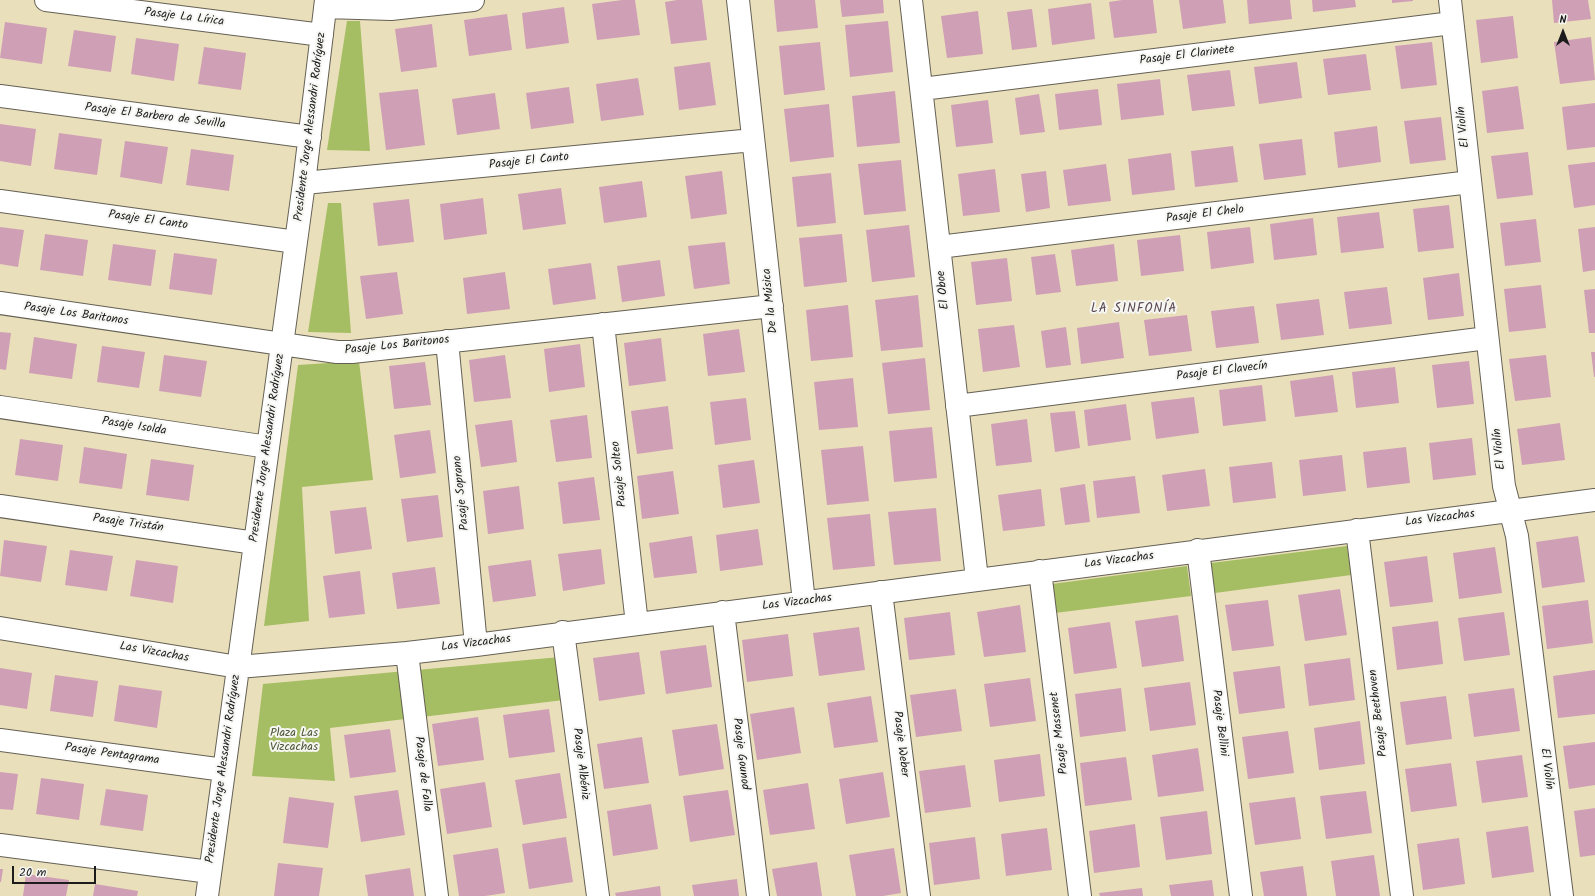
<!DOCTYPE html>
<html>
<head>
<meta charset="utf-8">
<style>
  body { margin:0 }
  #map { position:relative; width:1595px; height:896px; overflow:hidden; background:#eadfbb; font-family:Kalam,sans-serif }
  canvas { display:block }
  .north { position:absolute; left:1543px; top:12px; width:40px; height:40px; -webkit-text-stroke:3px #f6f6f2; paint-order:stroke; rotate:0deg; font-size:11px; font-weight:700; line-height:16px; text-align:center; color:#1c1c1c }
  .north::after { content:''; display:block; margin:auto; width:14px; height:18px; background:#1c1c1c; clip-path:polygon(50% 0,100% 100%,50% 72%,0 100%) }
  .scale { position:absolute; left:12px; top:866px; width:84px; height:18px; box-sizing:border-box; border:2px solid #1c1c1c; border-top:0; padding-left:5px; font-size:12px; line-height:14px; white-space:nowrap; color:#1c1c1c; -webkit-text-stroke:3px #f6f6f2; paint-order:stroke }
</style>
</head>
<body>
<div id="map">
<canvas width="1595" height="896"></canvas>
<div class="north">N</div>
<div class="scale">20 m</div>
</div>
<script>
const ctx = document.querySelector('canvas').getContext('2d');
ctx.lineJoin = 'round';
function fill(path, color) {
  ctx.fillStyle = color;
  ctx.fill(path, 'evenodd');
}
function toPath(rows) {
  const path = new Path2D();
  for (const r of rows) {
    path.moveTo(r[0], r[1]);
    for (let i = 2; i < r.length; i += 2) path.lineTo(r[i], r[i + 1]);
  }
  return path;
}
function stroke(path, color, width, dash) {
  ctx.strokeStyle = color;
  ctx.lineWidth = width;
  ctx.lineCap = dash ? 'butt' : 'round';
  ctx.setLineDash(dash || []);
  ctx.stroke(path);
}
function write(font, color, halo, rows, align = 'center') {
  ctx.font = font + ' Kalam,sans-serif';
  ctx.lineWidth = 4;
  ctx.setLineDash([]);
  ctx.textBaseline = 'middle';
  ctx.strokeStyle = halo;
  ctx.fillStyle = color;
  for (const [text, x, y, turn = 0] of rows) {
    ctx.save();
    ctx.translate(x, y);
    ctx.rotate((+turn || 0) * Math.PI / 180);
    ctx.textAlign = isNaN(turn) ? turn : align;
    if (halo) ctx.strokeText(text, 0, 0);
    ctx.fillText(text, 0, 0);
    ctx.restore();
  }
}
fill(toPath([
  [347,21,360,21,370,151,327,150],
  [328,203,341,203,351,333,308,332],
  [359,361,373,480,302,487,309,621,264,626,298,365],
  [1347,546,1351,575,1215,593,1211,563],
  [1187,566,1191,596,1055,613,1052,584],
  [560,657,564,700,330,728,335,781,252,776,263,684]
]), '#a6be63');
fill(toPath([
  [622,0,635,0,640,35,597,40,592,4],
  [677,0,702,0,707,40,671,44,665,2],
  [774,0,815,0,818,28,777,32],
  [840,0,883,0,884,13,842,17],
  [1122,0,1153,0,1157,33,1114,38,1109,2],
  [1179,0,1223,0,1226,23,1183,29],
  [1247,0,1290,0,1292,19,1249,24],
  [1312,0,1355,0,1356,7,1313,12],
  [1392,0,1413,0,1413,1,1392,3],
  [1552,0,1588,0,1591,19,1554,23],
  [1091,3,1095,39,1052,45,1048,9],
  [564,7,569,43,526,49,522,13],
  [1032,9,1037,47,1012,50,1007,12],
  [978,11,983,54,947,58,941,16],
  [507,14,512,50,469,56,464,20],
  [1513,16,1518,58,1481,63,1476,20],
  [888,21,893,72,850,77,845,25],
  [5,22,47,28,42,64,0,58],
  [432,24,437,67,401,72,395,29],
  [74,30,116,36,111,72,68,66],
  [1591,37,1595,80,1560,84,1554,42],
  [136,38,179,44,174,81,131,74],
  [820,42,825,90,784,95,779,46],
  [1432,42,1437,85,1401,89,1395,46],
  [204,47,246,53,241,90,198,84],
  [1366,54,1371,90,1328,95,1323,59],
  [710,62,716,105,679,110,674,67],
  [1297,62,1302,98,1259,104,1254,67],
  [1230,70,1235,106,1192,111,1187,75],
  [638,78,644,115,601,121,596,84],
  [1160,79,1164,115,1121,120,1117,84],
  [1518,86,1524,129,1487,133,1482,91],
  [569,87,574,123,531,129,526,93],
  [418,89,425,145,386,150,379,93],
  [1098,89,1102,125,1059,130,1055,94],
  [895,91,900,143,857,147,852,96],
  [495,93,500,129,457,135,452,99],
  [1039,94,1045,132,1020,135,1015,98],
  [988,100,993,143,956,147,951,105],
  [1595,103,1595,147,1567,150,1562,107],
  [829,104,834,157,790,162,784,109],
  [1441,117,1446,160,1410,164,1404,121],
  [0,124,36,129,31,166,0,161],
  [1377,126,1381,162,1338,168,1334,132],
  [59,133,102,139,97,175,54,169],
  [1302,139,1306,175,1264,180,1259,144],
  [125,141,168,147,162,184,120,177],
  [1233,146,1238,182,1195,187,1191,151],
  [191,149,234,155,229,191,186,185],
  [1528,152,1533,195,1497,199,1491,156],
  [1171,153,1175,190,1132,195,1128,159],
  [901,160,906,211,864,215,858,164],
  [1595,162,1595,205,1574,208,1568,165],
  [1106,164,1111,201,1068,206,1063,170],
  [995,169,1000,212,963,216,958,174],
  [722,171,727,214,691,219,685,176],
  [1046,171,1050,208,1026,212,1021,174],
  [831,173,836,223,797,227,792,177],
  [642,181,647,217,604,223,599,187],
  [561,188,566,224,523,230,518,194],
  [483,198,487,234,444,240,440,204],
  [409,199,414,242,378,246,373,203],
  [1449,205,1454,248,1418,252,1413,209],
  [1379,212,1384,248,1341,253,1337,217],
  [1313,218,1317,255,1274,260,1270,224],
  [1536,219,1541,262,1505,266,1500,223],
  [909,225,915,277,872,282,866,230],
  [0,227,24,230,18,267,0,264],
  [1250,227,1254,263,1211,269,1207,232],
  [1595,227,1595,270,1583,272,1578,229],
  [45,234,88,240,83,276,40,270],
  [842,234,847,282,804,287,799,238],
  [1180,235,1184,271,1141,276,1137,240],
  [725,242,730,284,694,289,688,246],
  [113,244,156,250,151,286,108,280],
  [1114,244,1118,281,1076,286,1071,250],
  [174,253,217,259,212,295,169,289],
  [1055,254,1061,292,1036,295,1031,257],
  [1007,258,1012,301,976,305,971,262],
  [660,260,665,296,622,302,617,266],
  [591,263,596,299,553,305,548,269],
  [397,272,403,314,366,319,360,276],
  [505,272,510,309,467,314,463,278],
  [1459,273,1464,316,1428,320,1423,278],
  [1541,285,1546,328,1509,332,1504,289],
  [1387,287,1392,324,1349,329,1344,292],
  [1595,289,1595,333,1589,333,1584,290],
  [918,295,923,347,881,351,875,300],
  [1319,299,1324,335,1281,340,1276,304],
  [848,305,853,357,811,361,806,310],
  [1254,306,1259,343,1216,348,1211,311],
  [1187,315,1192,351,1149,356,1144,320],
  [1119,322,1124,358,1081,364,1077,328],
  [1014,325,1020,367,983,372,978,329],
  [1066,327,1071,365,1046,368,1041,331],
  [739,329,745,372,708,376,703,334],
  [0,332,11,333,6,370,0,369],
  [34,337,77,344,72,379,29,373],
  [661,338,666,381,629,386,624,343],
  [580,344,585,387,549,392,544,349],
  [102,346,145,352,139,388,97,382],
  [1591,352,1595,352,1595,377,1594,377],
  [164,355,207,361,201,397,159,391],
  [505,355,511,398,474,402,469,360],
  [1546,355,1551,397,1515,401,1509,359],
  [925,358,930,410,888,414,882,363],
  [1469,361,1474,404,1437,408,1432,365],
  [425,362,431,405,394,409,389,366],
  [1395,367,1399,403,1356,408,1352,372],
  [1333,375,1338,412,1295,417,1290,381],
  [853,378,858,427,819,430,814,382],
  [1262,385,1266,421,1223,426,1219,390],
  [1194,397,1199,433,1156,439,1151,402],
  [746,398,751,440,715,445,710,402],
  [1126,404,1131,440,1088,446,1084,410],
  [668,406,673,449,637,454,631,411],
  [1075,411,1080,448,1055,452,1050,413],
  [587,415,592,458,556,462,550,420],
  [1027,419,1032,462,996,466,991,424],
  [512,420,517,462,481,467,475,425],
  [1560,423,1565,460,1522,465,1517,429],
  [932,427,937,478,894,482,889,431],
  [430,430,436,473,400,478,394,435],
  [1472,438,1476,475,1433,480,1429,443],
  [20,439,63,445,58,481,15,475],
  [863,446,869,501,827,505,821,450],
  [84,447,127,454,122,489,79,483],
  [1406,447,1410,483,1367,488,1363,452],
  [1342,455,1346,491,1303,496,1299,460],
  [151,459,194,465,189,501,146,495],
  [754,460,760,503,723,508,718,465],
  [1272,462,1276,498,1233,503,1229,467],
  [1205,469,1210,506,1167,511,1162,475],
  [673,471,679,514,642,519,637,476],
  [1135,476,1140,513,1097,518,1093,481],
  [594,477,600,520,563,524,558,482],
  [1085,484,1090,522,1065,525,1060,488],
  [519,486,524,529,488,534,483,491],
  [1041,489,1045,526,1003,531,998,495],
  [438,495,443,537,407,542,401,499],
  [366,507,372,549,335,554,330,511],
  [936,508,941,561,894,565,888,512],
  [870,514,875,566,833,570,827,518],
  [758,529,763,565,720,571,716,535],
  [692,536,697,573,654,578,649,543],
  [1578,536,1585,582,1542,588,1536,542],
  [4,540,47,546,41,582,0,576],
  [1495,547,1502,593,1459,599,1453,553],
  [601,549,605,584,563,591,558,554],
  [70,550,113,556,107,591,65,585],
  [1427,556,1433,602,1390,607,1384,562],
  [136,560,178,566,173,603,130,596],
  [531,560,536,596,493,602,488,566],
  [435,567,440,604,397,609,392,573],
  [360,571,365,614,329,618,323,576],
  [1340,589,1347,635,1305,641,1298,595],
  [1268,600,1274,646,1232,651,1225,605],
  [1588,600,1593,643,1547,649,1542,606],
  [1020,605,1026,652,984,657,977,612],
  [950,612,955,655,909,660,904,618],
  [1504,612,1510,655,1464,661,1458,618],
  [1178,615,1184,661,1142,667,1135,621],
  [1438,621,1443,664,1397,670,1392,627],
  [1110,622,1117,668,1074,674,1068,628],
  [859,627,865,670,819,676,813,633],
  [788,634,793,676,747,682,742,640],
  [706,645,712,687,666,694,660,651],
  [639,652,645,694,599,701,593,658],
  [1350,658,1355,700,1309,706,1304,664],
  [1280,666,1285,708,1239,714,1233,672],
  [0,668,32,673,27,709,0,705],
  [1595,670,1595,714,1558,718,1553,676],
  [55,675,98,681,93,717,50,711],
  [1030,678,1036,721,990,727,984,684],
  [1190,682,1196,725,1150,731,1144,688],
  [119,685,162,691,157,728,114,721],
  [1121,688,1126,731,1080,737,1075,694],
  [1514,688,1520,731,1474,737,1468,694],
  [956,689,962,731,916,737,910,695],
  [871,696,878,742,834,748,827,703],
  [1446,696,1452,739,1406,745,1400,702],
  [794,707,801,753,757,760,750,714],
  [549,709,555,752,509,758,503,715],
  [478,717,484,760,438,766,432,724],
  [1360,721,1365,764,1319,770,1314,728],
  [717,724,724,769,679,776,672,730],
  [390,729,396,772,350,778,344,735],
  [1288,731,1294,773,1248,779,1242,737],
  [642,737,649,783,604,789,597,744],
  [1595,742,1595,785,1569,789,1563,746],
  [1198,748,1204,791,1158,797,1152,755],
  [1040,754,1045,796,999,802,994,760],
  [1522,755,1528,797,1482,803,1476,761],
  [1126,757,1132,800,1085,806,1080,763],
  [1451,763,1457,806,1411,812,1405,769],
  [965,765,971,807,925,813,919,771],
  [0,772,18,774,13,810,0,809],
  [883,772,890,817,846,824,839,779],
  [560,773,567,818,523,825,515,780],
  [41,778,84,784,79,820,36,814],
  [485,782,492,827,447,834,440,789],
  [808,783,815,829,770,835,763,790],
  [106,789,148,795,143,831,100,825],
  [398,790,405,835,361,842,354,796],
  [728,790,735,835,690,842,683,796],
  [1366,791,1372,833,1326,839,1320,796],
  [289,797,334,803,328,848,283,843],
  [1295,797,1301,839,1255,845,1249,803],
  [651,804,658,849,613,856,607,811],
  [1595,808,1595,855,1580,857,1574,811],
  [1207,811,1212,854,1166,860,1160,817],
  [1135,824,1140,867,1094,873,1089,831],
  [1528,826,1534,872,1492,878,1486,832],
  [1047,828,1052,870,1006,876,1001,834],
  [566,837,573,882,529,889,522,844],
  [975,837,980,879,934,885,929,843],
  [1459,838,1465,884,1423,890,1417,844],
  [498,848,505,893,485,896,459,896,453,855],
  [894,848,901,893,883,896,856,896,849,855],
  [1374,855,1380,896,1336,896,1331,861],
  [817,862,822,896,777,896,772,869],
  [278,863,323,868,319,896,274,896],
  [1303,866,1307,896,1264,896,1260,872],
  [410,868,414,896,368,896,365,875],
  [0,869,3,869,1,882,0,882],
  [26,874,69,880,66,896,23,896],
  [737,879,739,896,694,896,692,885],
  [1212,880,1214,896,1171,896,1169,885],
  [95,884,138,891,137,896,93,896],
  [660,886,661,896,616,896,615,893],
  [1142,888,1143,896,1100,896,1099,893]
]), '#cf9fb5');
const minor = toPath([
  [46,0,322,35],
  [738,0,804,602],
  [911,0,977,579],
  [1450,0,1504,486,1517,536,1562,896],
  [325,7,391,9,473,0],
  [922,89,1452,23],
  [0,96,310,137],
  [304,183,753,140],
  [0,201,296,242],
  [939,247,1470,182],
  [0,303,337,352,352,352,772,306],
  [603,324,637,624],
  [447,341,476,645],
  [957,406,1487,338],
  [0,407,268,447],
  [0,506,255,543],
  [1357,530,1402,896],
  [1198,550,1241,896],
  [1040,571,1080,896],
  [881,592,919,896],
  [723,612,758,896],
  [0,628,238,667,407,653,476,645,1595,500],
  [563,632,598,896],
  [407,653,437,896],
  [0,740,224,770],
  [0,845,210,872],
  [207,896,304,183,326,0]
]);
stroke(minor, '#646054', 24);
stroke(minor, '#fff', 22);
write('12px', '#1c1c1c', '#f6f6f2', [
  ["Pasaje La Lírica",184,18,7],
  ["Pasaje El Clarinete",1187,56,-7],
  ["Pasaje El Barbero de Sevilla",155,117,7],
  ["Presidente Jorge Alessandri Rodríguez",311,127,-83],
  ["El Violín",1464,127,-96],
  ["Pasaje El Canto",529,162,-6],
  ["Pasaje El Chelo",1205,215,-7],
  ["Pasaje El Canto",148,221,8],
  ["El Oboe",944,290,-96],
  ["De la Música",771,301,-96],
  ["Pasaje Los Baritonos",76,315,8],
  ["Pasaje Los Baritonos",397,346,-6],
  ["Pasaje El Clavecín",1222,372,-7],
  ["Pasaje Isolda",134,427,9],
  ["Presidente Jorge Alessandri Rodríguez",268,448,-82],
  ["El Violín",1500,449,-96],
  ["Pasaje Solteo",620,474,-96],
  ["Pasaje Soprano",462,493,-96],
  ["Las Vizcachas",1440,519,-7],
  ["Pasaje Tristán",128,524,8],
  ["Las Vizcachas",1119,561,-7],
  ["Las Vizcachas",797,603,-7],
  ["Las Vizcachas",476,644,-7],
  ["Las Vizcachas",154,653,10],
  ["Pasaje Beethoven",1379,713,-97],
  ["Pasaje Bellini",1219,723,83],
  ["Pasaje Massenet",1060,733,-97],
  ["Pasaje Weber",900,744,83],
  ["Pasaje Gounod",740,754,83],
  ["Pasaje Pentagrama",112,755,8],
  ["Pasaje Albéniz",580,764,83],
  ["Presidente Jorge Alessandri Rodríguez",224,769,-82],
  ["El Violín",1546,769,83],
  ["Pasaje de Falla",422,774,83]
]);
write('12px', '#4c5535', '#f6f6f2', [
  ["Plaza Las",294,734],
  ["Vizcachas",294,748]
]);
ctx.letterSpacing = '1px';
write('13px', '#5b4a52', '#f6f6f2', [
  ["LA SINFONÍA",1134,310]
]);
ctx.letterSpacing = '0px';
</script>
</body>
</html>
